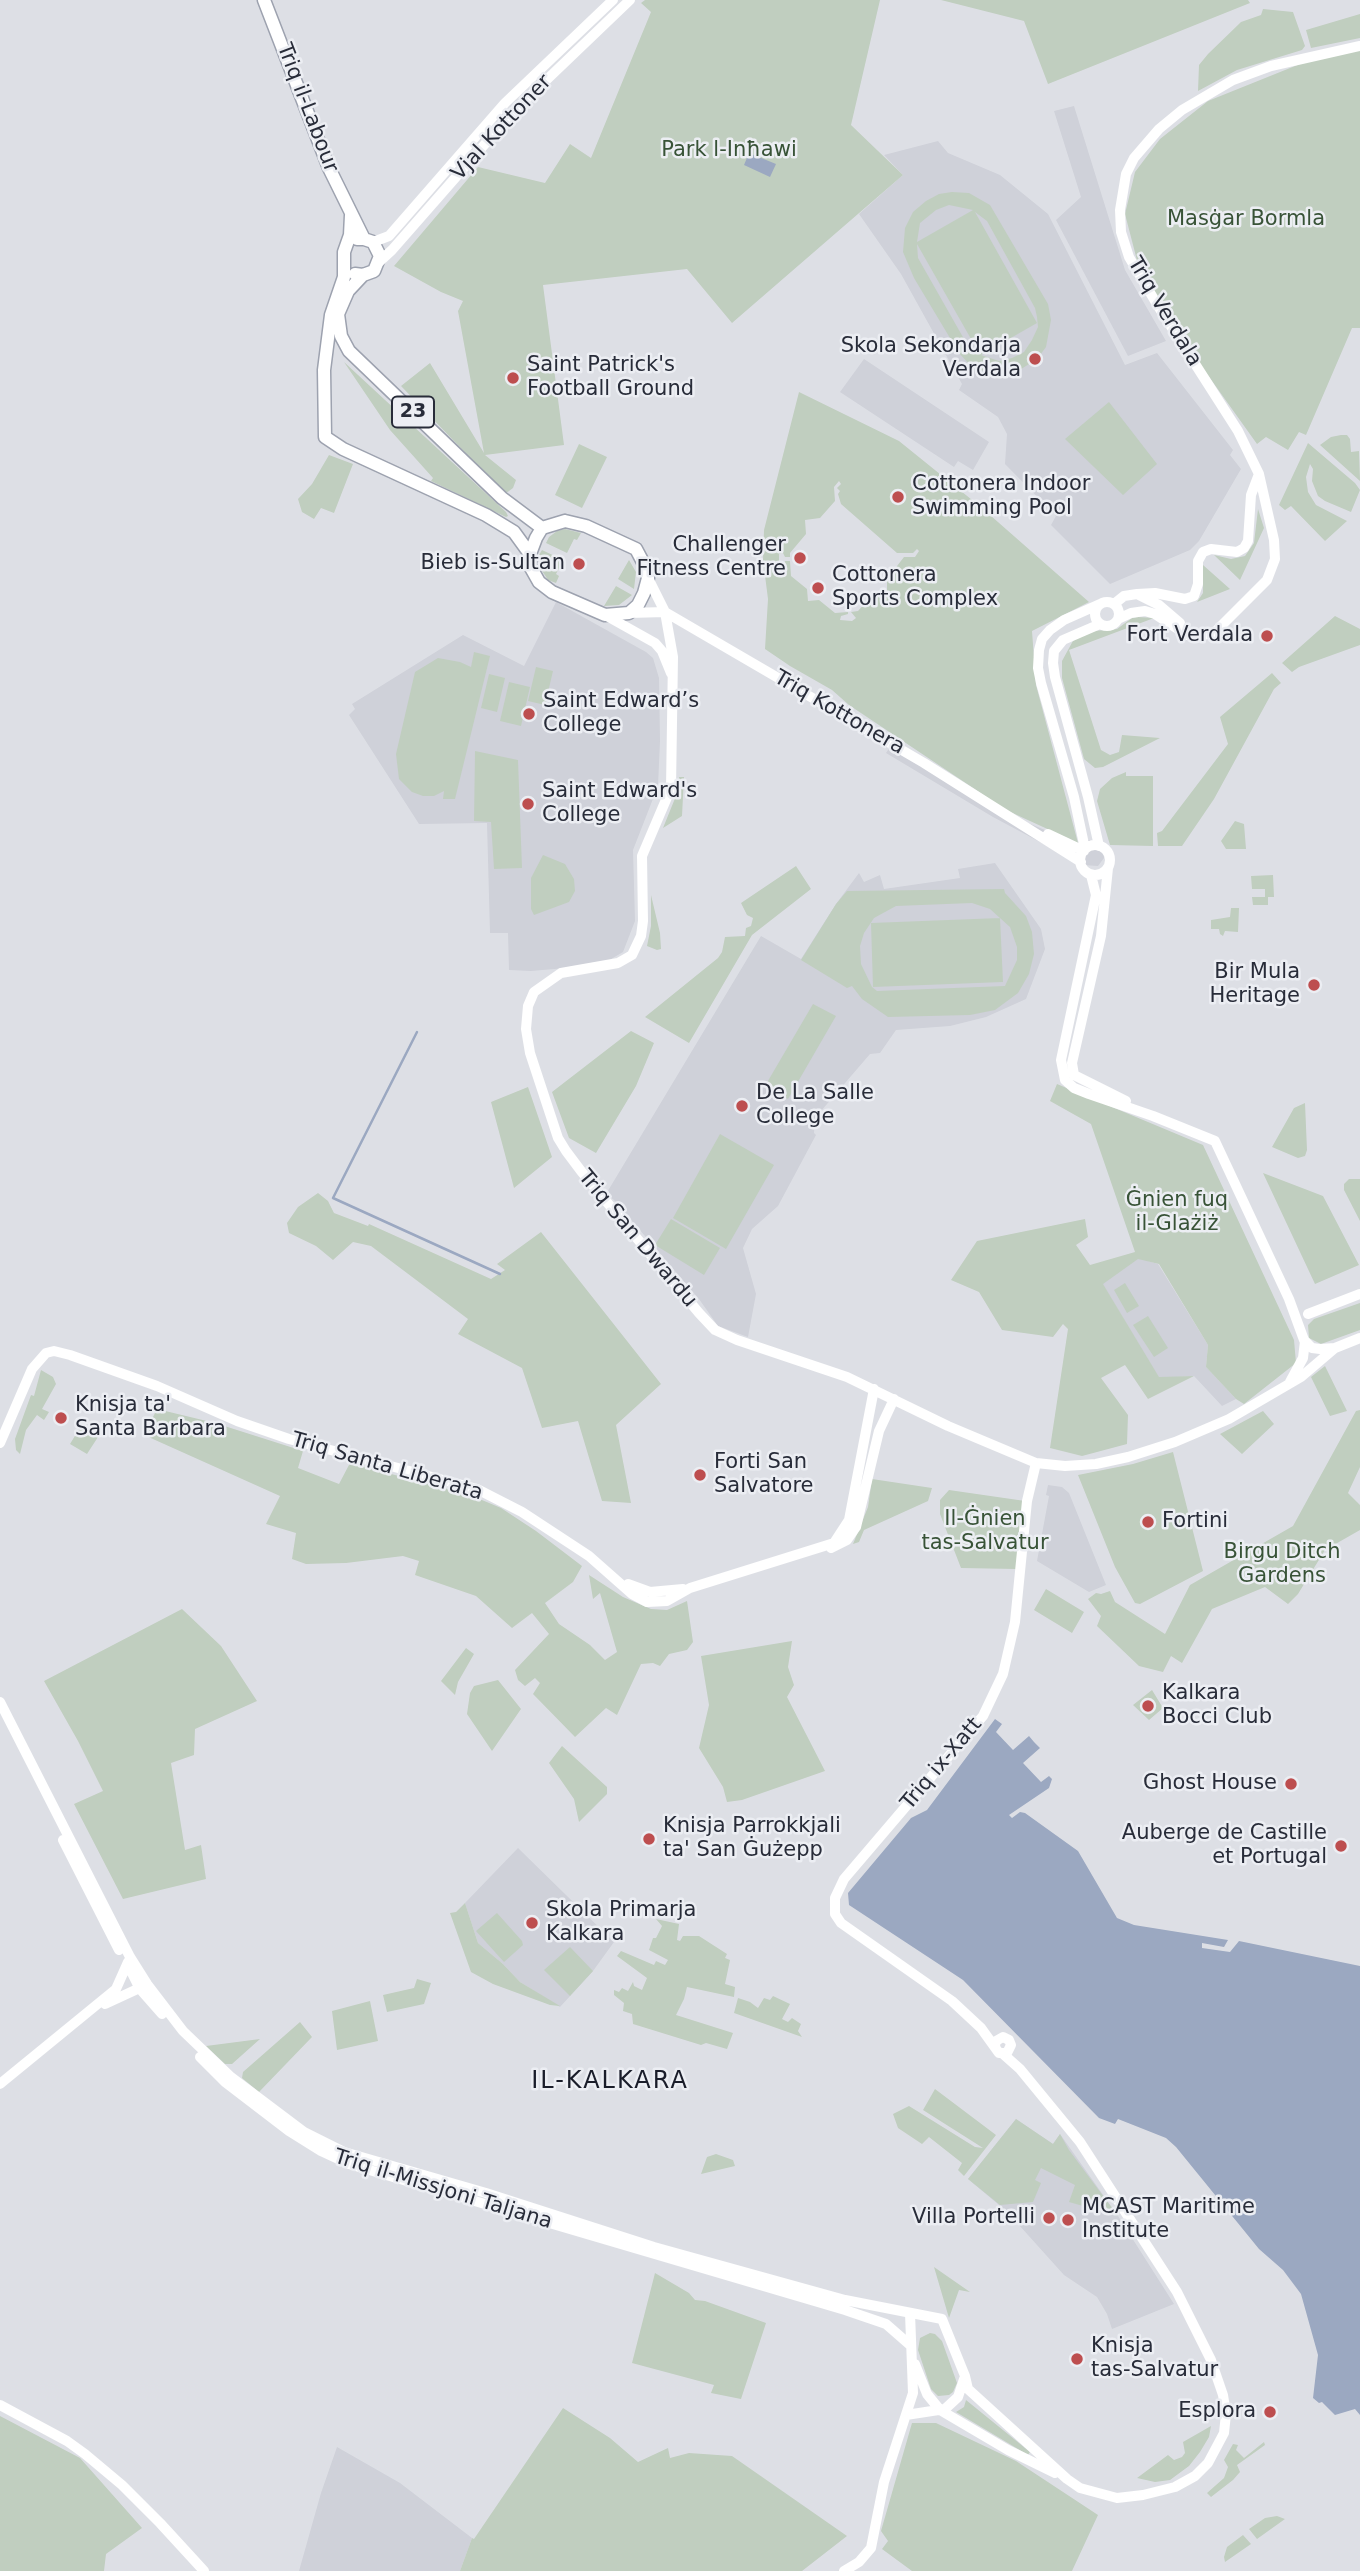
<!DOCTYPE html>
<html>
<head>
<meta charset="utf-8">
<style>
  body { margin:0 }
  canvas { display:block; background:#dddfe5 }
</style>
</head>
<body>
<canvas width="1360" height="2571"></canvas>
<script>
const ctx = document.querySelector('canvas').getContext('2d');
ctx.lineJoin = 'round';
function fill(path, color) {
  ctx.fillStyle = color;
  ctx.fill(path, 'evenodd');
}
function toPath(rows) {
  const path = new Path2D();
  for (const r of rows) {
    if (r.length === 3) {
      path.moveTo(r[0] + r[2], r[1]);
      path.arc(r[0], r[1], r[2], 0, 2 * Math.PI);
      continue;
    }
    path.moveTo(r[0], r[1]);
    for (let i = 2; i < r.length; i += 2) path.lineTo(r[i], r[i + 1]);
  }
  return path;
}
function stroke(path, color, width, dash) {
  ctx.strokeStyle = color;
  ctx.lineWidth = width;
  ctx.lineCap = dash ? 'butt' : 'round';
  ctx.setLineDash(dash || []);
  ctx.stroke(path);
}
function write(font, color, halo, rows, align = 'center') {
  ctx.font = font + ' "DejaVu Sans",sans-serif';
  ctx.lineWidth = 5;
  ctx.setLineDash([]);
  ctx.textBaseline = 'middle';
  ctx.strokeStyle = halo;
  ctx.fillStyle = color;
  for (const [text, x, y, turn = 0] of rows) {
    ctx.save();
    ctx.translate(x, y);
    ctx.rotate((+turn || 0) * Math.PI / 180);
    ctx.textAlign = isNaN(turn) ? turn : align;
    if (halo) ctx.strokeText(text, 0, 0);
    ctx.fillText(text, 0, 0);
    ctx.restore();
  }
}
fill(toPath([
  [1074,106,1125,270,1166,341,1128,356,1056,220,1081,197,1054,111],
  [938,141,948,153,1000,175,1048,214,1125,365,1157,353,1233,450,1230,455,1241,469,1199,541,1190,550,1110,584,1051,525,1056,516,1005,464,1007,434,998,417,959,390,962,384,901,274,859,214,903,175,884,155],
  [864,359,989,442,973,470,958,461,954,467,840,392],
  [556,602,646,652,653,658,659,678,660,741,658,786,633,850,635,921,623,952,601,965,531,971,509,970,508,933,490,933,487,823,419,824,349,715,355,709,352,704,463,635,524,666],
  [894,741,1014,817,1078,844,1089,840,1097,842,1102,846,1104,858,1098,866,1083,865,993,817,886,753],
  [995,863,1041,929,1045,949,1026,999,986,1017,950,1026,896,1030,880,1053,870,1054,815,1118,814,1133,816,1135,778,1206,752,1229,743,1248,756,1294,748,1337,718,1326,699,1299,614,1200,606,1194,761,936,801,959,836,904,859,873,864,882,880,875,884,889,960,878,958,869],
  [1138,1258,1158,1264,1208,1345,1206,1367,1236,1399,1222,1406,1194,1376,1159,1378,1102,1283],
  [1048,1485,1062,1487,1069,1493,1106,1585,1089,1592,1037,1561,1049,1496,1046,1495],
  [518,1848,614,1942,593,1971,560,2007,520,1982,503,1964,478,1943,465,1903],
  [1016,2119,1053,2144,1060,2134,1118,2216,1174,2304,1112,2329,1107,2314,1097,2297,1064,2275,1019,2225,999,2208,999,2205,968,2179],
  [337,2447,400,2483,472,2538,460,2571,299,2571,321,2493]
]), '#cfd1d9');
fill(toPath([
  [645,0,880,0,851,125,903,175,732,323,687,269,543,285,564,445,485,455,516,480,513,488,505,494,401,386,430,363,484,453,458,311,463,301,441,292,394,266,478,167,545,183,570,144,591,158,651,12,641,3],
  [941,0,1248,0,1250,3,1048,84,1024,21],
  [1263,9,1293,12,1305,46,1302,50,1237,70,1198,91,1199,65,1208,54,1241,22,1261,15],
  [1360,14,1360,38,1311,48,1306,30],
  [1360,50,1360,328,1352,328,1306,435,1299,432,1288,450,1266,437,1257,444,1202,367,1139,268,1125,214,1135,172,1160,139,1208,101,1305,62],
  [952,192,969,193,990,205,1048,304,1051,320,1046,347,1037,359,1018,371,1002,374,984,371,970,365,959,353,914,278,903,252,905,228,913,212,926,201,939,194],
  [949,205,973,210,917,242,920,223,936,210],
  [975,212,987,221,1035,308,1037,317,1038,327,1032,340,1024,352,1012,358,999,361,981,355,1037,323],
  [917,244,979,353,978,354,968,346,918,258],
  [344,362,506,512,508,516,506,517,431,481,433,478,390,430],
  [799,392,899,441,982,508,1089,602,1032,631,1036,685,1078,843,1006,810,849,705,832,690,790,666,765,649,768,599,763,560,764,530],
  [839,481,841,484,837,488,840,491,838,494,841,504,897,553,913,553,917,549,919,551,915,557,904,557,887,579,887,591,876,591,858,611,851,612,856,618,852,621,840,620,841,616,848,614,848,612,835,613,819,600,808,601,807,589,791,576,790,561,785,561,783,568,779,565,779,554,783,553,785,557,790,557,790,553,806,534,805,520,820,518,835,501,834,487],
  [1109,402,1157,464,1123,495,1065,439],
  [1341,435,1347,435,1350,439,1351,452,1359,451,1360,481,1320,445,1331,437],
  [1308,443,1355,483,1360,490,1351,512,1325,501,1318,496,1312,481,1313,469,1310,464,1306,477,1308,492,1316,505,1347,521,1325,541,1291,506,1285,510,1279,505],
  [579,444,607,457,582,508,555,495],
  [329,455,353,464,334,513,321,508,314,519,302,512,298,499,312,484],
  [1258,509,1264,528,1240,580,1214,555,1231,559,1245,556,1254,543],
  [565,529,581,533,577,540,574,539,567,553,546,543,549,537,557,531],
  [542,550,563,560,556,574,559,576,556,583,548,580,539,566,539,555],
  [629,560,636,572,634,589,618,579],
  [1203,565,1230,589,1197,602,1203,593],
  [616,586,632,595,619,605,604,606],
  [1335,616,1360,629,1360,645,1299,667,1292,672,1282,663],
  [1138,617,1154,618,1069,650,1101,750,1110,755,1119,752,1122,735,1160,738,1103,767,1095,768,1084,759,1062,678,1062,661,1074,639,1094,631,1117,629,1132,618],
  [474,652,490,656,455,799,443,799,444,791,434,796,423,796,412,792,399,779,396,754,415,672,438,658,460,662,471,667],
  [536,667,553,671,545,705,528,701],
  [1272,673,1281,683,1274,689,1214,799,1182,846,1158,846,1157,833,1162,831,1228,744,1220,717],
  [489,674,505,678,497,712,481,708],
  [509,682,530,687,521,726,500,721],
  [475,751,518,760,522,868,494,869,491,822,474,821],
  [1126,772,1126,776,1153,776,1153,846,1110,845,1097,801,1100,789,1112,778],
  [679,777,684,777,682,816,663,828,678,791],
  [1235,821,1244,824,1246,849,1226,849,1221,841],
  [543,855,565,864,574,879,575,891,569,902,534,915,531,909,531,878],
  [796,866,811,889,752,935,689,1043,645,1017,718,958,722,952,725,937,745,936,746,928,751,926,753,918,747,915,741,903],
  [1273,875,1274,897,1268,897,1268,905,1253,905,1252,897,1265,897,1265,889,1252,889,1251,876],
  [1004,889,1005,893,1026,916,1032,932,1034,954,1029,974,1018,993,995,1010,970,1015,888,1017,862,999,852,986,847,988,801,960,836,904,847,891],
  [972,903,990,909,1010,927,1017,947,1017,960,1005,986,877,991,872,987,861,964,860,946,864,933,874,918,896,906],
  [651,895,660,933,661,949,657,950,647,946,651,926],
  [1231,908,1239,908,1238,932,1225,931,1223,936,1220,934,1219,929,1211,929,1211,920,1230,917],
  [1000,918,1003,982,873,987,871,923],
  [813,1004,836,1016,788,1099,765,1086],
  [631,1031,654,1043,636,1086,596,1153,569,1138,552,1092],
  [1057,1084,1203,1145,1294,1340,1296,1363,1244,1404,1236,1399,1206,1367,1208,1345,1159,1264,1138,1259,1103,1284,1159,1377,1194,1376,1148,1399,1125,1365,1101,1378,1128,1415,1127,1444,1082,1456,1050,1448,1068,1329,1063,1324,1053,1337,1002,1330,979,1292,951,1280,977,1241,1085,1219,1088,1237,1076,1245,1090,1265,1135,1252,1091,1124,1050,1101],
  [528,1087,552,1157,514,1188,491,1102],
  [1305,1103,1307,1150,1305,1156,1298,1158,1272,1147,1294,1108],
  [720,1134,774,1165,726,1249,673,1218],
  [1263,1173,1323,1196,1359,1265,1315,1284],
  [1349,1179,1360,1179,1360,1221,1344,1190,1344,1184],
  [318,1193,328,1201,334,1213,368,1226,369,1224,491,1279,505,1270,497,1264,541,1232,661,1384,616,1425,631,1503,602,1501,578,1421,542,1428,522,1368,458,1334,468,1319,371,1246,353,1242,333,1260,316,1246,289,1233,287,1223,298,1207],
  [671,1219,720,1248,704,1275,655,1245],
  [1125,1283,1139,1306,1127,1313,1114,1290],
  [1360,1303,1360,1330,1321,1344,1309,1338,1308,1325,1314,1319],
  [1148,1316,1168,1348,1154,1357,1133,1325],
  [1325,1366,1347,1411,1330,1416,1311,1377],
  [41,1370,53,1377,56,1384,42,1409,49,1412,44,1420,37,1415,26,1430,20,1454,16,1450,15,1439,31,1395,34,1396],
  [157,1409,215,1423,303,1451,298,1468,339,1484,350,1463,470,1495,501,1508,536,1531,582,1566,573,1582,545,1603,559,1624,590,1645,605,1660,617,1652,600,1593,593,1599,589,1575,623,1597,651,1609,667,1610,687,1601,693,1642,687,1650,669,1654,660,1666,653,1663,641,1664,617,1715,606,1708,575,1737,533,1694,540,1683,535,1678,525,1686,518,1680,515,1670,549,1634,532,1613,512,1628,476,1596,415,1575,419,1561,403,1556,346,1563,306,1564,292,1559,296,1533,266,1524,280,1496,144,1435],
  [1360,1410,1360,1467,1348,1493,1360,1505,1360,1530,1325,1550,1298,1594,1288,1604,1265,1587,1212,1609,1182,1663,1171,1656,1163,1672,1139,1666,1097,1626,1101,1616,1088,1599,1096,1593,1101,1594,1110,1591,1115,1602,1165,1634,1190,1585,1293,1526,1356,1411],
  [1263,1411,1274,1424,1242,1454,1220,1434],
  [81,1426,98,1437,87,1454,70,1444],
  [1173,1452,1203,1571,1140,1604,1135,1603,1115,1567,1078,1475,1133,1464],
  [872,1479,932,1488,928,1501,864,1530,859,1542,853,1544,868,1507],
  [949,1490,1025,1501,1016,1569,961,1568,940,1514,940,1500],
  [1046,1589,1084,1612,1072,1633,1034,1610],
  [182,1609,221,1646,257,1701,195,1729,194,1755,171,1763,185,1850,201,1845,206,1879,123,1899,74,1804,103,1791,78,1741,44,1681],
  [792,1641,788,1667,794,1685,787,1697,825,1771,742,1800,727,1802,723,1787,699,1748,709,1705,701,1656],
  [466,1648,474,1654,458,1682,455,1695,441,1681],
  [498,1680,521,1709,492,1751,467,1714,470,1693,474,1686],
  [1152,1690,1163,1708,1149,1720,1133,1705],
  [562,1746,607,1787,607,1794,579,1822,574,1799,549,1763],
  [465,1903,478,1943,503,1964,520,1982,560,2006,550,2005,493,1984,471,1972,450,1913,456,1912],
  [497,1913,522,1941,523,1945,504,1962,476,1931],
  [656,1919,679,1924,677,1940,680,1941,683,1936,699,1936,727,1954,725,1958,730,1960,725,1984,735,1987,734,1997,687,1987,684,1999,676,2015,733,2033,727,2049,706,2043,701,2045,633,2024,632,2014,623,2011,624,2003,614,1995,614,1990,619,1992,622,1988,628,1991,633,1982,634,1986,642,1990,647,1978,617,1956,621,1951,654,1965,656,1961,665,1965,668,1960,649,1950,653,1938,656,1938,662,1926],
  [570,1947,593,1971,570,1996,544,1970],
  [417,1979,431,1983,424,2004,387,2012,383,1995,414,1988],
  [773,1996,790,2004,782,2019,788,2022,792,2018,801,2024,798,2031,802,2037,734,2013,738,1998,750,2002,758,2008,764,1998,770,2000],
  [370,2001,378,2041,337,2050,332,2011],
  [300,2022,312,2037,259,2092,242,2078,243,2072],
  [260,2039,232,2064,225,2064,206,2046],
  [935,2089,996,2135,964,2176,958,2170,962,2163,929,2137,922,2144,898,2128,893,2114,909,2106,975,2147,983,2148,923,2110],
  [1016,2119,1053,2144,1060,2134,1069,2150,1118,2216,1069,2202,1075,2185,1041,2168,1035,2180,1041,2183,1033,2202,1000,2205,968,2179],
  [716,2154,733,2160,735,2166,701,2174,707,2157],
  [934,2267,970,2292,959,2290,949,2318],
  [655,2273,689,2293,695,2300,705,2301,766,2323,741,2399,711,2393,714,2385,632,2363],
  [930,2333,935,2334,942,2341,957,2383,953,2392,949,2395,938,2396,931,2389,918,2350,920,2338],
  [966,2400,1030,2452,1028,2455,956,2412,964,2407],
  [563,2408,610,2438,638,2462,668,2448,670,2458,689,2453,732,2456,847,2536,802,2571,460,2571,472,2538,474,2539],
  [0,2416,80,2458,142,2528,106,2554,104,2571,0,2571],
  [912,2423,936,2423,1016,2461,1098,2515,1072,2571,912,2571,882,2549,888,2541,881,2531],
  [1211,2426,1209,2437,1200,2452,1189,2466,1170,2480,1155,2482,1137,2478,1168,2455,1174,2460,1182,2457,1185,2453,1183,2442],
  [1264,2442,1265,2445,1237,2465,1240,2472,1233,2480,1211,2497,1207,2493,1224,2478,1228,2467,1224,2460,1233,2444,1238,2445,1236,2450,1244,2458],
  [1277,2516,1285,2519,1257,2539,1249,2529,1265,2518],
  [1243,2535,1251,2544,1225,2562,1224,2557,1227,2547]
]), '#c0cebf');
fill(toPath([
  [749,153,776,164,770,177,744,165],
  [995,1719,1002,1724,996,1732,1013,1750,1029,1736,1034,1742,1040,1748,1023,1763,1041,1782,1049,1776,1052,1779,1049,1788,1009,1815,1012,1818,1020,1812,1025,1813,1078,1851,1117,1918,1134,1925,1228,1940,1224,1947,1202,1943,1202,1948,1230,1952,1239,1941,1360,1966,1360,2415,1355,2409,1335,2415,1322,2402,1319,2403,1313,2398,1318,2355,1301,2294,1283,2270,1259,2249,1176,2147,1166,2138,1118,2119,1115,2124,1099,2118,963,1980,849,1905,848,1893,911,1818,927,1810]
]), '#9ba8c1');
stroke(toPath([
  [417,1032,333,1198,500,1274]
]), '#9ba8c1', 2.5);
const primary = toPath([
  [264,0,329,168,364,239],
  [351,215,350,235,344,252,344,277,331,315,324,370,325,437,343,449,486,515,514,532,530,554],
  [355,274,363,275,374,271,380,256,373,242,364,239,357,239],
  [363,275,348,291,338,314,341,336,349,351,502,498,542,528],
  [565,521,586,526,636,549,645,566,648,578,644,593,638,605,629,613,605,615,552,592,539,582,530,566,530,554,536,538,542,528,565,521]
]);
stroke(primary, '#9da2af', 15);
stroke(toPath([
  [373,242,389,236,505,103,613,0],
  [379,262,392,250,513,112,630,0],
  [648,578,665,612,924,763,1081,862],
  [1139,595,1159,605,1180,623],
  [1107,614,12],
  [1114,604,1124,596,1137,594,1155,593,1185,599,1194,596,1198,584,1198,561,1203,552,1211,549,1237,552,1244,548,1248,541,1251,495,1259,474],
  [665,612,673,657,671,788,642,856,643,921,641,936,632,955,618,963,561,973,534,992,528,1006,526,1029,530,1053,558,1138,566,1151,581,1171,699,1313,715,1330,737,1340,847,1377,948,1426,1036,1463,1065,1466,1096,1464,1128,1457,1175,1442,1229,1419,1301,1377,1335,1348],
  [629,613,665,612],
  [605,615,655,643,662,651,671,673],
  [1118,619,1131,613,1145,611,1155,614,1187,635,1200,636,1215,632,1267,580,1275,559,1274,540,1259,474,1238,431,1158,306,1129,257,1121,232,1120,210,1126,174,1134,158,1159,129,1182,110,1233,80,1271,66,1360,46],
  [1048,834,1084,851],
  [1095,860,15],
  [1099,846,1088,797,1055,677,1053,663,1054,651,1063,640,1100,624],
  [1085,849,1074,797,1041,683,1038,668,1039,650,1042,639,1050,630,1064,620,1100,604],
  [1108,868,1101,936,1072,1063,1074,1075,1126,1101],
  [1091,875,1096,895,1061,1060,1065,1080,1074,1088,1089,1094,1153,1116,1215,1141,1289,1299,1304,1340,1312,1348,1320,1349,1335,1348,1360,1338],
  [1308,1314,1360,1294],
  [1290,1382,1303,1358,1305,1341],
  [0,1443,32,1369,46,1353,54,1351,70,1355,157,1386,237,1421,289,1439,477,1489,522,1512,589,1556,632,1594,647,1602,667,1601,690,1588,834,1543,849,1520,874,1389],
  [831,1548,847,1540,856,1527,879,1431,894,1399],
  [628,1584,650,1592,683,1589],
  [0,1702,130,1957,147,1984,183,2031,231,2077,304,2132,344,2152,486,2193,654,2247,845,2300,942,2319,965,2376,968,2389,1067,2479,1080,2488,1117,2498,1143,2495,1175,2487,1195,2476,1208,2463,1224,2433,1226,2414,1223,2395,1211,2360,1177,2292,1080,2142,1020,2069,1002,2053],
  [63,1840,119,1950],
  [129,1967,140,1989,162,2014],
  [105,2004,144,1986],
  [995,2046,996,2041,1003,2037,1009,2040,1011,2045,1007,2053,999,2053,981,2028,952,2001,841,1923,835,1914,835,1898,844,1879,983,1716,1003,1674,1015,1622,1027,1501,1036,1463],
  [200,2057,225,2082,289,2131,321,2151,349,2164,845,2310,886,2324,910,2345],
  [0,2084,116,1989,128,1962],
  [915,2364,927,2394,940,2410,1008,2450,1055,2473],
  [0,2405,67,2441,85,2454,122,2485,160,2523,204,2571],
  [906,2415,945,2409,958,2397,964,2379],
  [844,2571,859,2562,871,2548,884,2482,913,2393,910,2313]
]), '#fff', 10);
stroke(primary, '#fff', 12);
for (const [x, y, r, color] of [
  [1035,359,7,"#bd4e4f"],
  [513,378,7,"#bd4e4f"],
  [898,497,7,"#bd4e4f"],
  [800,558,7,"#bd4e4f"],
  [579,564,7,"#bd4e4f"],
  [818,588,7,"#bd4e4f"],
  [1267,636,7,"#bd4e4f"],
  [529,714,7,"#bd4e4f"],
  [528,804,7,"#bd4e4f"],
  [1314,985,7,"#bd4e4f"],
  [742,1106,7,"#bd4e4f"],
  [61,1418,7,"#bd4e4f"],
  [700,1475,7,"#bd4e4f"],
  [1148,1522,7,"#bd4e4f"],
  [1148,1706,7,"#bd4e4f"],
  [1291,1784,7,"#bd4e4f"],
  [649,1839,7,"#bd4e4f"],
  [1341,1846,7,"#bd4e4f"],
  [532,1923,7,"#bd4e4f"],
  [1049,2218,7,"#bd4e4f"],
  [1068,2220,7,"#bd4e4f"],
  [1077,2359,7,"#bd4e4f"],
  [1270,2412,7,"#bd4e4f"]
]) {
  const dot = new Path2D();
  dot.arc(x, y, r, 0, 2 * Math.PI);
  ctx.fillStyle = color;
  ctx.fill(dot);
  stroke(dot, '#eceef3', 2.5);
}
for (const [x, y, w] of [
  [413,412,42]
]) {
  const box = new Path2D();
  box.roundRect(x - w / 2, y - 15.5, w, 31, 5);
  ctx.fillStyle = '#eceef3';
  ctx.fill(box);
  stroke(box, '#282c39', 2);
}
write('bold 19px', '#282c39', null, [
  ["23",413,412]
]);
write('21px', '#282c39', '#eceef3', [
  ["Triq il-Labour",307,108,69],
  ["Vjal Kottoner",502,128,-47],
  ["Triq Verdala",1164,312,59],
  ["Triq Kottonera",839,713,30],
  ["Triq San Dwardu",637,1239,50],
  ["Triq Santa Liberata",387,1467,16],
  ["Triq ix-Xatt",942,1764,-50],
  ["Triq il-Missjoni Taljana",443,2190,17]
]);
write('21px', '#385337', '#eceef3', [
  ["Park l-Inħawi",729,151],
  ["Masġar Bormla",1246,220],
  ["Ġnien fuq",1177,1201],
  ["il-Glażiż",1177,1225],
  ["Il-Ġnien",985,1520],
  ["tas-Salvatur",985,1544],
  ["Birgu Ditch",1282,1553],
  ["Gardens",1282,1577]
]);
write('21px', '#282c39', '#eceef3', [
  ["Skola Sekondarja",1021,347,"right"],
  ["Verdala",1021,371,"right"],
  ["Saint Patrick's",527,366],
  ["Football Ground",527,390],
  ["Cottonera Indoor",912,485],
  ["Swimming Pool",912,509],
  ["Challenger",786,546,"right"],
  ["Fitness Centre",786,570,"right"],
  ["Bieb is-Sultan",565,564,"right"],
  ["Cottonera",832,576],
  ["Sports Complex",832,600],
  ["Fort Verdala",1253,636,"right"],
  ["Saint Edward’s",543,702],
  ["College",543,726],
  ["Saint Edward's",542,792],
  ["College",542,816],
  ["Bir Mula",1300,973,"right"],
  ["Heritage",1300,997,"right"],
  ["De La Salle",756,1094],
  ["College",756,1118],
  ["Knisja ta'",75,1406],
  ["Santa Barbara",75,1430],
  ["Forti San",714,1463],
  ["Salvatore",714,1487],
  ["Fortini",1162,1522],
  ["Kalkara",1162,1694],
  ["Bocci Club",1162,1718],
  ["Ghost House",1277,1784,"right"],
  ["Knisja Parrokkjali",663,1827],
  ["ta' San Ġużepp",663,1851],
  ["Auberge de Castille",1327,1834,"right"],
  ["et Portugal",1327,1858,"right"],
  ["Skola Primarja",546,1911],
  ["Kalkara",546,1935],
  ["MCAST Maritime",1082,2208],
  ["Institute",1082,2232],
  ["Villa Portelli",1035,2218,"right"],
  ["Knisja",1091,2347],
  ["tas-Salvatur",1091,2371],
  ["Esplora",1256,2412,"right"]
], 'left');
ctx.letterSpacing = '2px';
write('24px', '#1a1d2a', '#eceef3', [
  ["IL-KALKARA",610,2082]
]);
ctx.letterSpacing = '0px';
</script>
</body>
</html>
